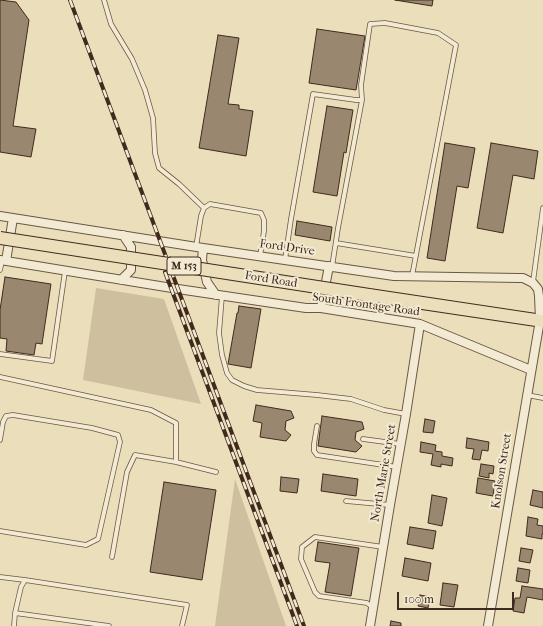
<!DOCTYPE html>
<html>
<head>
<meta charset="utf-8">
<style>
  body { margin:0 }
  #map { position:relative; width:543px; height:626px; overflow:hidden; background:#ebdeba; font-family:"IM FELL French Canon",serif }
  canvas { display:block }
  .scale { position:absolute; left:397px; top:592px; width:117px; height:18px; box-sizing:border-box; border:2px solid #402a1e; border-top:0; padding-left:5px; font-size:12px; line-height:14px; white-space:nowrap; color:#402a1e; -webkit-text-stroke:3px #f2ead2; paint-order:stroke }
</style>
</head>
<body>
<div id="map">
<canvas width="543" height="626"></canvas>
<div class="scale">100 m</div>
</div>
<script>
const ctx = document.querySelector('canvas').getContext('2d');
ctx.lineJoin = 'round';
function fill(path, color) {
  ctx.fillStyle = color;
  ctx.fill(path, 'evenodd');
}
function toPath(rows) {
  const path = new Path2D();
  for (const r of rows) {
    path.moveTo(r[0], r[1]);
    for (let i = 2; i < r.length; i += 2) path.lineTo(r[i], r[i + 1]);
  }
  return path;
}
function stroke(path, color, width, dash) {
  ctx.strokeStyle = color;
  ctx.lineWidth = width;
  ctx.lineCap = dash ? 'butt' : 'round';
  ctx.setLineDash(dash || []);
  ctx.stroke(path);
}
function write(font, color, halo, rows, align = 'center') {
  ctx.font = font + ' "IM FELL French Canon",serif';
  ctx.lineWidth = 4;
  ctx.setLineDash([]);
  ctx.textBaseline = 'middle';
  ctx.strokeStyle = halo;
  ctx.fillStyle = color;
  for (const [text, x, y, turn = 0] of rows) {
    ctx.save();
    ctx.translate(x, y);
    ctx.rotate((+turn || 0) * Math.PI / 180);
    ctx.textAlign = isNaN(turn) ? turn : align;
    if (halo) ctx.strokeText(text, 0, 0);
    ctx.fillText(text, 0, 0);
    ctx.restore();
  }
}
fill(toPath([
  [96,288,164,299,201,404,83,380],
  [235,479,286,626,215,626]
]), '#cebf9f');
const building = toPath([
  [0,0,16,2,29,20,13,126,36,129,31,157,0,152,0,0],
  [395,0,433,0,432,6,395,0],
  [317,29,365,36,356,90,309,83,317,29],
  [218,35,239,38,228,104,239,105,239,109,253,111,246,156,199,148,218,35],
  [327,106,353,110,346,153,344,152,337,196,313,192,327,106],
  [445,143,475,148,468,188,457,186,445,261,427,258,445,143],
  [491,143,538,151,534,179,513,175,503,233,477,228,491,143],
  [297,221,332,227,330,241,295,235,297,221],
  [5,277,51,284,42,344,36,343,34,355,6,351,7,339,0,338,0,310,5,277],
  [239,306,261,309,251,368,228,364,237,313,238,313,239,306],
  [256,405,291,411,294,418,286,421,285,430,291,435,286,441,260,437,262,423,253,421,256,405],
  [322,416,362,422,364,429,356,432,355,440,362,446,356,452,318,446,322,416],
  [425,419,435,421,433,433,423,432,425,419],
  [467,438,489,442,488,451,482,450,480,460,472,459,474,449,466,448,467,438],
  [421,442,436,445,435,451,442,452,442,456,453,458,452,466,441,464,441,467,431,465,433,454,420,452,421,442],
  [481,464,494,466,493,474,489,473,489,478,479,476,481,464],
  [323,474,358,479,356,496,321,491,323,474],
  [281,477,299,479,297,493,280,491,281,477],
  [478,478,495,481,493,496,476,493,478,478],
  [164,482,216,490,202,580,150,572,164,482],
  [533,490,543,492,543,508,530,505,533,490],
  [432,495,447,498,442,526,428,523,432,495],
  [528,517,538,519,537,525,543,526,543,534,542,534,542,539,526,536,528,517],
  [410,527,436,531,433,549,407,544,410,527],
  [318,542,359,548,351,596,325,592,330,563,315,561,318,542],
  [521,548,533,550,530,563,519,561,521,548],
  [405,558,431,563,428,581,402,576,405,558],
  [518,568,530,570,528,583,516,581,518,568],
  [443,583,458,585,454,607,440,605,443,583],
  [522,586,543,589,543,600,527,597,524,613,513,611,515,598,520,598,522,586],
  [420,595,430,597,428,608,418,606,420,595],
  [391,621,401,623,401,626,390,626,391,621]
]);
fill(building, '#99886f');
stroke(building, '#402a1e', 1);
const lane = toPath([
  [104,0,111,24,132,59,145,90,153,118,155,153,159,168,179,184,204,208],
  [336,243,416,256],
  [196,247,201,216,204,208,210,204,261,213,264,220,264,231,260,256],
  [285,260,291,219,313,94,356,100,362,100],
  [332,267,338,228,362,100,361,85,370,24,385,23,438,33,456,45,412,276],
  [0,270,2,261],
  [533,282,543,208],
  [222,296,219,333,222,355,227,373,232,380,244,386,257,390,317,395,351,399,384,410,406,414],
  [0,354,52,361,65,271],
  [0,377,151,410,176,423,176,462,135,455,127,472,112,557],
  [527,395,543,398],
  [317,426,314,444,314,451,317,455,397,467],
  [363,439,400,444],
  [0,440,3,422,6,416,13,415,92,428,118,435,120,442,98,539,86,545,0,531],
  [176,462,216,472],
  [346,501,390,505],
  [0,577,25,580],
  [373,608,367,603,319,596,315,592,301,559,302,547,315,537,383,547],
  [15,613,109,626],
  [14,626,15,613,21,587,25,580,187,605,182,626]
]);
const street = toPath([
  [0,216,203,248,394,276,519,278,523,278,533,283,538,289,539,296,540,320,488,626],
  [203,248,202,260,207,282,216,295],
  [0,260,178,289,306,308,321,308,420,324,531,370],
  [6,261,13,218],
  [121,280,131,270,131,247,123,235],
  [321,308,329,266],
  [370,626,390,505,406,414,420,324]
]);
const primary = toPath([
  [369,295,543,321]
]);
stroke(lane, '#6b5745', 5.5);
stroke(street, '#6b5745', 10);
stroke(primary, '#402a1e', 14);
stroke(lane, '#f2ead2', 4);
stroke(street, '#f2ead2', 8);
stroke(primary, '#ebdeba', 12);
const rail = toPath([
  [70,0,304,626],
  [165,272,297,626]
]);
stroke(rail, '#402a1e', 4);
stroke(rail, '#f2ead2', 2.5, [8]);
const primaryBridge = toPath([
  [0,238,369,295]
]);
stroke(primaryBridge, '#402a1e', 14, []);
stroke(primaryBridge, '#ebdeba', 12);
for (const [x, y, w] of [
  [184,266,34]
]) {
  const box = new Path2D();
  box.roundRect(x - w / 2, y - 9, w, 18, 3);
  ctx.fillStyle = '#f2ead2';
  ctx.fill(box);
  stroke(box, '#402a1e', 1);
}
write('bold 11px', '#402a1e', null, [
  ["M 153",184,266]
]);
write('12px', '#402a1e', '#f2ead2', [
  ["Ford Drive",287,248,8],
  ["Ford Road",271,280,9],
  ["South Frontage Road",366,305,8],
  ["Knolson Street",502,471,-81],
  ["North Marie Street",384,473,-80]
]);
</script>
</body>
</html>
